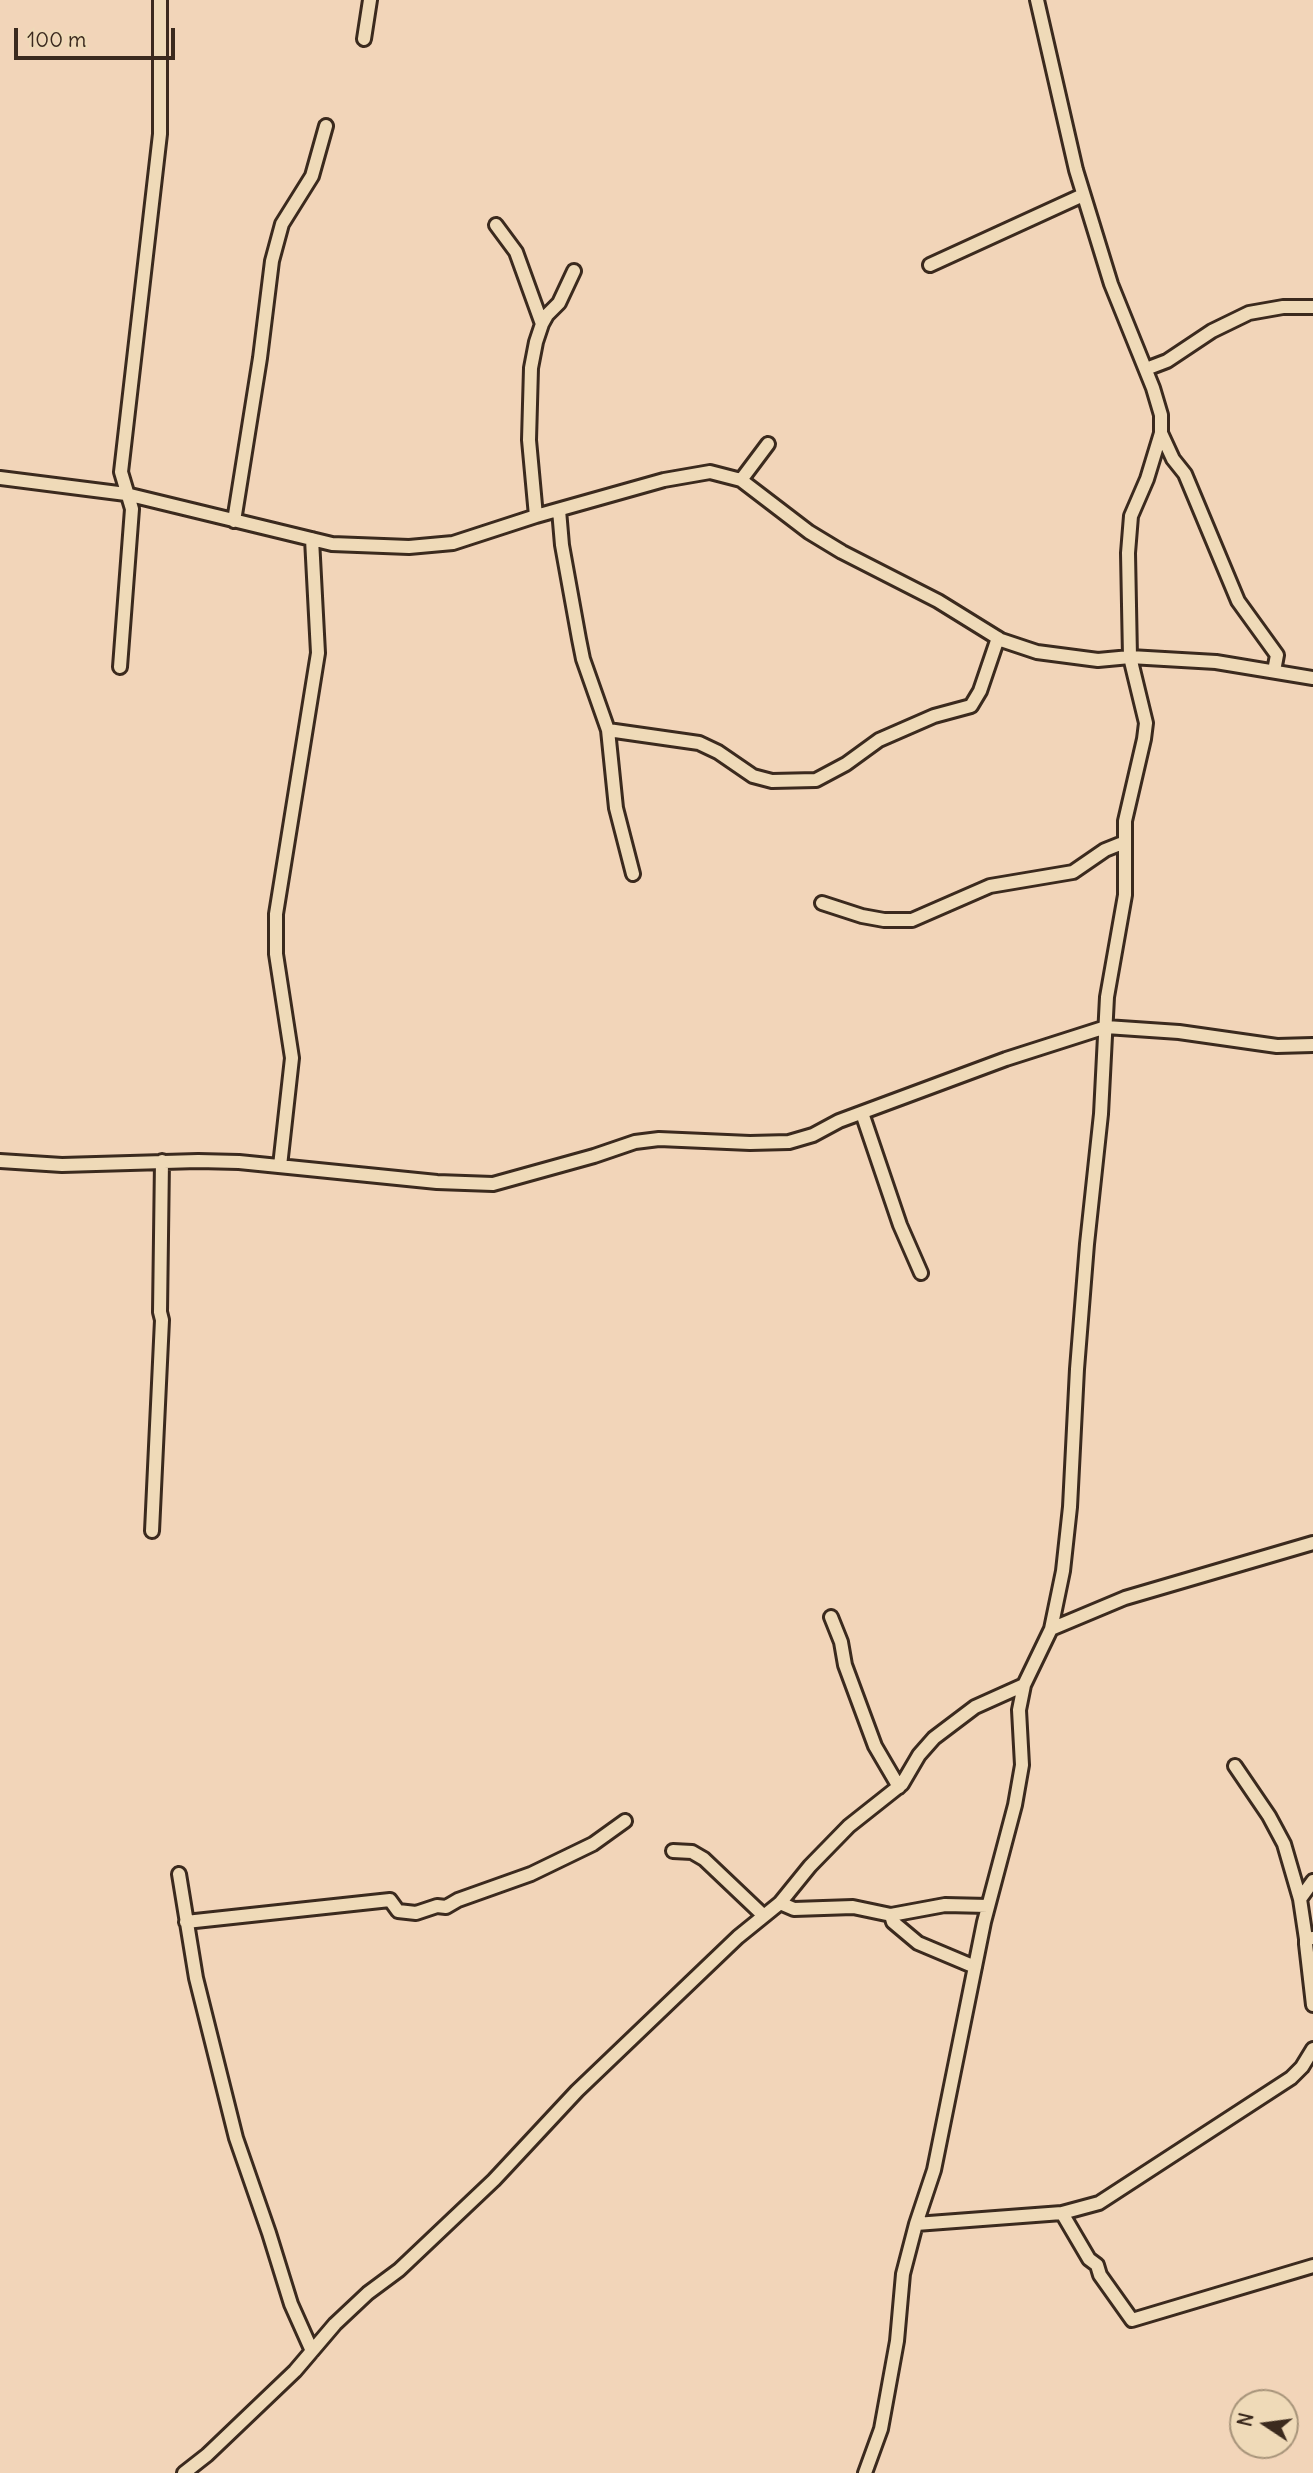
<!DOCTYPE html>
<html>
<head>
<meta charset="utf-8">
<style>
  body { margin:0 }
  #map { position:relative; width:1313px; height:2473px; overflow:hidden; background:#f2d5b9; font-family:Delius,sans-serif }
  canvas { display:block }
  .north { position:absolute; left:1229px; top:2389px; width:70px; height:70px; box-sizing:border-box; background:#efdab8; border:2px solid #a7947a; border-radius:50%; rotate:283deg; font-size:19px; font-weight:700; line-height:28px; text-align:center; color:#3b2a1e }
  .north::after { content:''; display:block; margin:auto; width:24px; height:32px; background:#3b2a1e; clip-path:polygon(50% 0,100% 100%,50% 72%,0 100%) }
  .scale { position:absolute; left:14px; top:28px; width:161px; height:32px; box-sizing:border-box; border:4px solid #3b2a1e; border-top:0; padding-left:9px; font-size:21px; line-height:24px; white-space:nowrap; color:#3b2a1e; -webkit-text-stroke:5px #efdab8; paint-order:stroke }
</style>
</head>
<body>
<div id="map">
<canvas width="1313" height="2473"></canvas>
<div class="north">N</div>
<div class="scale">100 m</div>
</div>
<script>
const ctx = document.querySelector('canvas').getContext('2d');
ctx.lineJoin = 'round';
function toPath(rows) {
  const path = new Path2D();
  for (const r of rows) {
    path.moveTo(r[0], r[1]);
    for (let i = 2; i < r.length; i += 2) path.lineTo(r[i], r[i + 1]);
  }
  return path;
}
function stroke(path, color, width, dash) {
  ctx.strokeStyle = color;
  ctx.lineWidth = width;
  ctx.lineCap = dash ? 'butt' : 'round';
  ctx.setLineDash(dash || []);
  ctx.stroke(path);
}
const minor = toPath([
  [364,39,370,0],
  [496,225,516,252,542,324],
  [930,265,1083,195],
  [1146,369,1167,361,1212,331,1249,313,1283,307,1313,307],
  [1161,433,1173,459,1185,474,1238,601,1277,655,1274,671],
  [0,478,126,494,332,544,409,547,453,543,536,516,664,480,710,472,741,480,809,532,842,552,938,601,1001,640,1037,652,1098,660,1130,657,1216,662,1313,678],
  [741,480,768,444],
  [559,510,562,545,579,639,583,659,608,730,616,808,633,874],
  [536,516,529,440,531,368,536,342,542,324,547,315,559,303,574,271],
  [234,521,260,358,272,261,282,224,312,176,326,126],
  [120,667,132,509,121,472,160,134,160,0],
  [608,730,699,743,718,752,753,776,772,781,816,780,846,764,879,740,934,716,971,706,980,691,998,638],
  [822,903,862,916,884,920,912,920,990,886,1073,872,1105,850,1125,842],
  [862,1113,900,1225,921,1273],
  [0,1161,62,1165,198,1161,239,1162,437,1182,493,1184,594,1156,635,1142,659,1139,750,1143,789,1142,813,1135,839,1121,1006,1059,1106,1027,1179,1032,1277,1046,1313,1045],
  [280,1166,292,1058,276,954,276,914,318,653,312,539],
  [152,1531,162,1320,160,1312,162,1161],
  [831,1617,841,1642,845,1665,875,1746,899,1787],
  [1051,1629,1125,1598,1313,1543],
  [1235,1766,1269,1816,1284,1844,1300,1899],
  [673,1851,692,1852,704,1859,764,1916],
  [179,1874,196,1978,236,2138,269,2233,291,2304,312,2351],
  [780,1903,794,1909,853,1907,891,1915,945,1905,988,1906],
  [891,1915,893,1922,918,1943,975,1967],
  [186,1922,390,1900,398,1911,416,1913,437,1906,446,1907,458,1900,531,1874,593,1844,625,1821],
  [1313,1938,1306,1939,1306,1944,1313,2005],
  [1306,1939,1300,1899,1313,1881],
  [1062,2213,1089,2259,1097,2265,1100,2275,1132,2320,1313,2266],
  [916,2224,1062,2213,1099,2203,1291,2078,1302,2067,1313,2049],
  [184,2473,207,2455,295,2371,335,2324,368,2293,399,2270,494,2180,577,2091,738,1937,780,1903,810,1866,849,1826,902,1784,919,1755,934,1738,975,1707,1024,1685],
  [865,2473,881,2429,897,2341,903,2274,916,2224,934,2170,984,1922,1015,1805,1022,1765,1019,1710,1024,1685,1051,1629,1063,1571,1070,1507,1077,1369,1087,1244,1101,1114,1107,997,1125,895,1125,821,1144,739,1146,723,1130,657,1128,553,1131,516,1147,479,1161,433,1161,415,1153,388,1111,284,1076,170,1037,0]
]);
stroke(minor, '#3b2a1e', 18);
stroke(minor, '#efdab8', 12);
</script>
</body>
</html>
